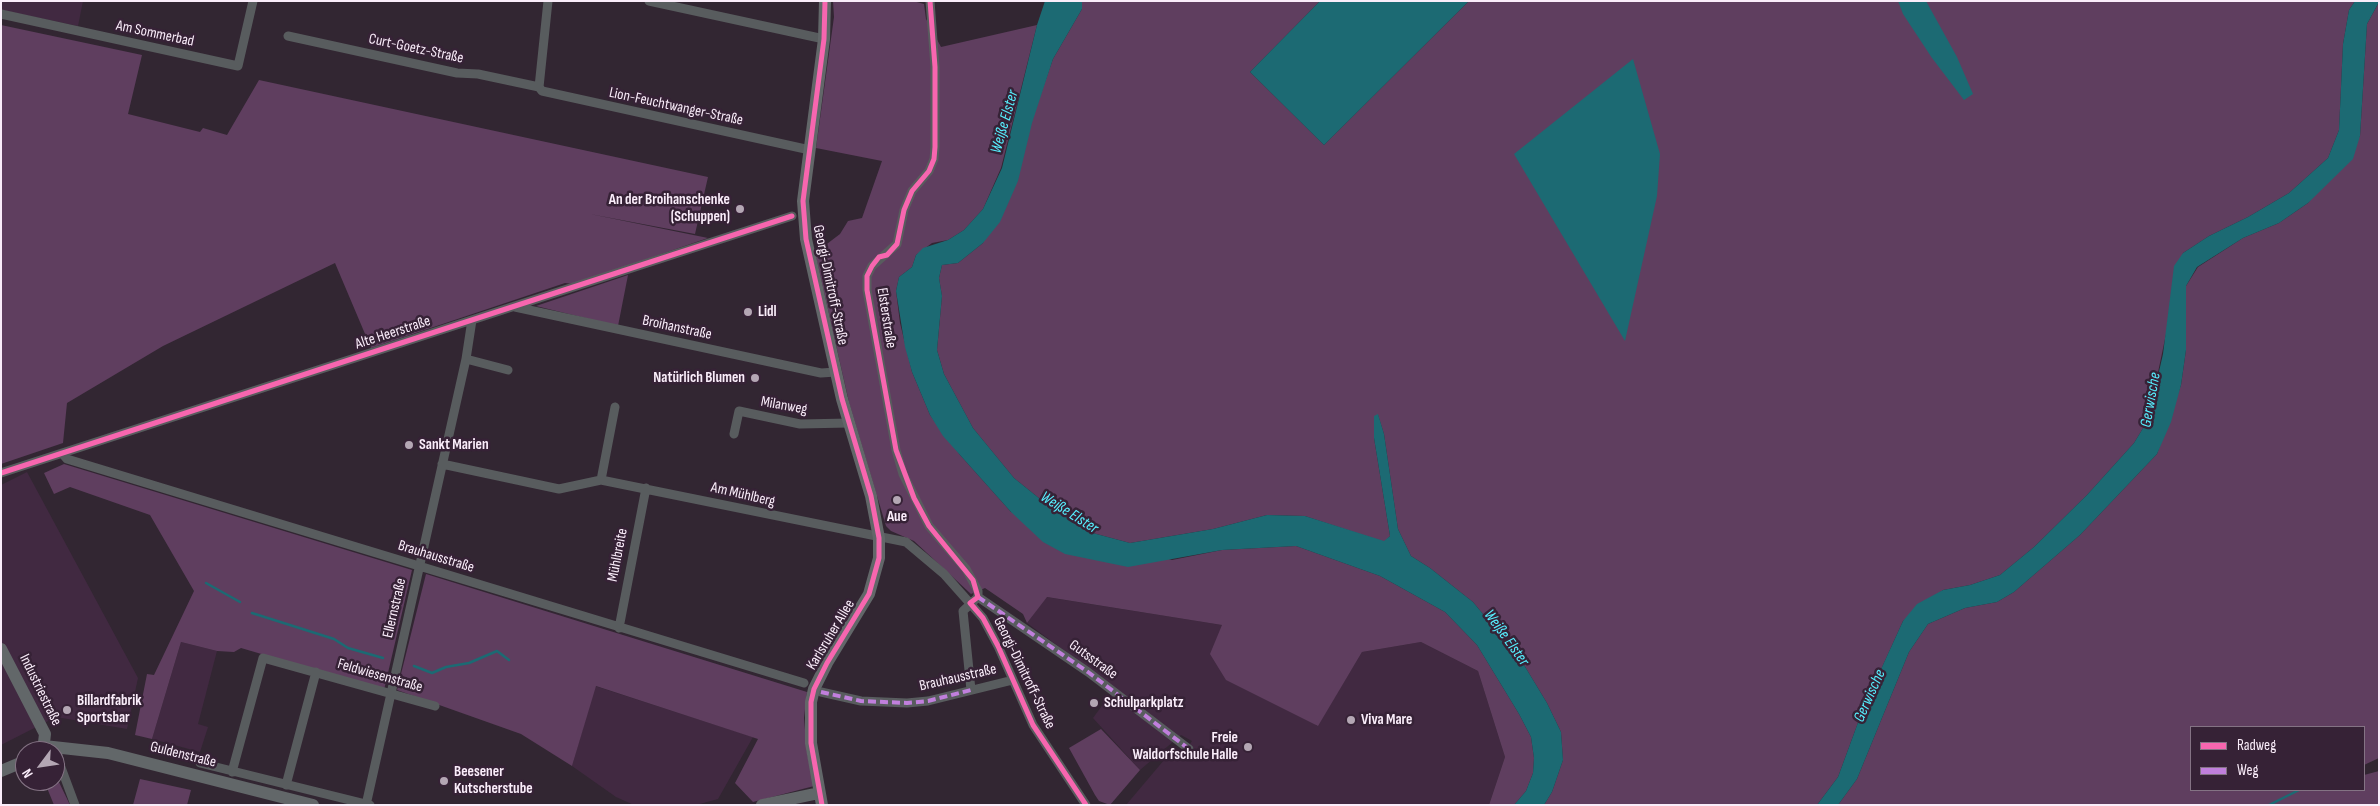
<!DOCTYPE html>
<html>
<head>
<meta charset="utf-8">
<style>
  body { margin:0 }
  #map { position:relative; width:2380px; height:806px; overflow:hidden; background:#322632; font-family:"Sofia Sans Condensed",sans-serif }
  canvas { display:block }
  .frame { position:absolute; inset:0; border:2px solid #faedfa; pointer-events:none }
  .legend { position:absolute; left:2190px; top:726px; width:175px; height:65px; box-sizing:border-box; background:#362236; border:1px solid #847384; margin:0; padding:6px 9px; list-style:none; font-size:15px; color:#faedfa }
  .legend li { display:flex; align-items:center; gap:10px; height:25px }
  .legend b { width:25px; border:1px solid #847384 }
  .north { position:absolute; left:15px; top:741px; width:50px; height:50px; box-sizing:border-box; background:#362236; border:1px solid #847384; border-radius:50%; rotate:239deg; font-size:14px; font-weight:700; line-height:20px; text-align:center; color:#faedfa }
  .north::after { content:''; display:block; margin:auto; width:18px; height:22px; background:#b4a7b4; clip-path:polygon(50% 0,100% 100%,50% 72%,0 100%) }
</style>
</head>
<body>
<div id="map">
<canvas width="2380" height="806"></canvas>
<div class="frame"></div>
<ul class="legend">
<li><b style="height:6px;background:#f766af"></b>Radweg</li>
<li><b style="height:6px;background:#c07fdc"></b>Weg</li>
</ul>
<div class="north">N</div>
</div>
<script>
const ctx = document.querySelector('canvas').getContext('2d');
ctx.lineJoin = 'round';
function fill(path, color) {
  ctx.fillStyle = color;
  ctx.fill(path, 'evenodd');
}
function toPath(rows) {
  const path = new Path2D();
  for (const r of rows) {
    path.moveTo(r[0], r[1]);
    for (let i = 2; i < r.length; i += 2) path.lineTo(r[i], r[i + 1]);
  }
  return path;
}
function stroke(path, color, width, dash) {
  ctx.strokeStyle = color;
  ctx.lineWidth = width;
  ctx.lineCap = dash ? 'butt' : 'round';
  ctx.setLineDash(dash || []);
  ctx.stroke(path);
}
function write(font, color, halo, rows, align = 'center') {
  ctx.font = font + ' "Sofia Sans Condensed",sans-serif';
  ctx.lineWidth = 5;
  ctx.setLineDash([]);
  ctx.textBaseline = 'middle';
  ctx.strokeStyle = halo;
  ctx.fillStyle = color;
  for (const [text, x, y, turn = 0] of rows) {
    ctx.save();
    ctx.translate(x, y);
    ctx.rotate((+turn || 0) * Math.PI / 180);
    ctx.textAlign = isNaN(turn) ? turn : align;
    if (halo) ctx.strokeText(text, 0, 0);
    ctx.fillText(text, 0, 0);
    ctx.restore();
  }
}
fill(toPath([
  [1,1,83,1,78,26,1,10],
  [27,472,138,678,127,729,56,717,1,745,1,485],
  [1046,597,1222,625,1317,726,1362,652,1421,642,1478,671,1505,757,1489,805,1126,805,1170,753,1185,752,1192,741,1181,735,1140,770,1093,718,1115,688,1027,623],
  [181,642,217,651,198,724,208,727,200,752,152,739],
  [595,686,753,737,718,799,696,805,634,805,616,797,572,766]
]), '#412941');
fill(toPath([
  [833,1,913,1,924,4,926,19,941,47,1037,25,1001,168,983,209,964,230,948,240,932,243,916,255,912,267,899,277,896,291,900,323,912,372,930,415,960,455,1011,512,1172,560,1222,550,1296,546,1380,576,1445,612,1477,645,1519,714,1531,737,1534,758,1533,773,1526,791,1514,805,1489,805,1505,757,1478,671,1421,642,1362,652,1318,726,1226,680,1210,654,1222,625,1047,597,1027,623,1023,614,985,588,971,594,914,541,891,531,886,526,849,402,815,253,840,234,848,221,862,218,882,161,816,148,834,17],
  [1082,1,1320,1,1250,72,1324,145,1469,1,2355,1,2349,10,2343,44,2339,130,2328,158,2289,193,2248,217,2209,236,2183,253,2148,420,2134,443,2087,495,2034,547,2000,575,1970,585,1943,590,1903,621,1863,709,1838,777,1817,805,1544,805,1552,792,1563,760,1561,732,1547,703,1518,655,1497,631,1473,602,1430,568,1411,556,1398,529,1384,434,1378,415,1374,438,1390,536,1384,542,1305,516,1267,515,1213,529,1130,543,1089,532,1050,507,1014,478,973,428,944,374,937,350,942,296,939,278,942,265,958,263,983,243,1031,122,1053,59,1082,9],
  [2379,2,2379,758,2364,765,2364,727,2191,727,2191,790,2364,790,2364,775,2379,771,2379,805,1838,805,1857,779,1909,652,1928,624,1965,608,1997,602,2014,592,2080,535,2157,454,2181,385,2186,350,2186,286,2198,267,2243,238,2279,223,2308,203,2360,136,2367,24],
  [1,25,142,55,128,114,200,132,203,128,227,135,259,80,708,177,695,234,590,214,708,238,574,284,565,283,371,348,335,263,163,346,67,403,63,443,1,464],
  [628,275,618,326,536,306],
  [64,464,412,570,384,690,241,648,234,652,217,651,181,642,152,739,135,735,147,674,154,675,194,591,150,515,70,487,54,494,44,473],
  [426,574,807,692,804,718,807,753,814,786,753,802,735,783,758,739,596,686,572,766,521,734,397,690],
  [1101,729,1140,770,1110,805,1099,801,1095,795,1069,748],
  [56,776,70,805,54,805,45,783,55,781],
  [140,779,191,790,187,805,133,805]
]), '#5f3e5f');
fill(toPath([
  [1045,1,1082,1,1082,9,1053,59,1032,123,1018,181,1000,222,983,243,958,263,942,265,939,278,942,296,937,350,944,374,973,428,1014,478,1050,507,1089,532,1130,543,1213,529,1267,515,1305,516,1384,541,1390,536,1374,438,1374,416,1378,414,1384,434,1398,529,1411,556,1430,568,1473,602,1497,631,1518,655,1547,703,1561,732,1563,760,1552,792,1544,805,1514,805,1526,791,1533,773,1534,758,1531,737,1519,714,1477,645,1445,612,1380,576,1296,546,1222,550,1128,567,1065,554,1043,542,1011,512,943,436,930,415,912,372,905,347,896,291,899,277,912,267,916,255,923,248,948,240,964,230,983,209,1002,168,1037,25],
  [1320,1,1469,1,1324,145,1250,72],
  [1898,1,1926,1,1957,57,1973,94,1964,100,1932,58,1903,14],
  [2355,1,2379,2,2367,24,2360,136,2353,159,2308,203,2279,223,2243,238,2197,267,2186,286,2186,350,2181,385,2171,422,2157,454,2080,535,2014,592,1997,602,1965,608,1928,624,1909,652,1857,779,1838,805,1817,805,1838,777,1863,709,1887,656,1903,621,1917,604,1943,590,1970,585,2000,575,2034,547,2087,495,2134,443,2148,420,2163,354,2174,266,2183,253,2209,236,2248,217,2289,193,2328,158,2339,130,2343,44,2349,10],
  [1633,59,1660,154,1657,196,1625,341,1514,154]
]), '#1c6a73');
stroke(toPath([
  [206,583,240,602],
  [252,613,334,639,348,648,383,658],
  [414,666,432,673,446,667,469,663,497,651,509,660],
  [2269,805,2299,790]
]), '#1c6a73', 2.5);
stroke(toPath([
  [649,1,824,39],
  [930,1,935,67,935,147,934,159,929,171,912,191,904,210,897,244,872,266,867,276,867,290,896,450,903,474,929,526,966,569,978,591,978,597,963,611,971,690],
  [1,14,238,66,253,1],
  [288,36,457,73,478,74,539,87,542,91,810,150],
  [539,87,548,1],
  [515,307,821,373,836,372],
  [466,359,508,370],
  [734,434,739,411,800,424,849,423],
  [62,453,67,459,804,683],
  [442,464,559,489,601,480,906,542,944,574,983,618,998,646,1033,725,1086,805],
  [1,473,792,216],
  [601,480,615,407],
  [978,597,1088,672,1189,749],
  [619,628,646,488],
  [821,692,861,701,907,703,928,701,1013,680],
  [57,749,59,762,75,805],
  [200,763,370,805],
  [232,772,263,658,435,706],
  [286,785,316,672],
  [366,805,466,359,472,320]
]), '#585c5e', 9);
stroke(toPath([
  [1,649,45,734,43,751],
  [44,746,108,753,313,805],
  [1,771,25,761],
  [762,805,819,793],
  [822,805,811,743,811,702,814,689,827,663,869,594,879,558,879,538,871,496,842,399,806,239,803,201,824,39,825,1]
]), '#626769', 12);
stroke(toPath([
  [978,597,1088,672,1189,749],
  [821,692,861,701,907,703,928,701,971,690]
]), '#c07fdc', 4, [8, 4]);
stroke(toPath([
  [930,1,935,67,935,147,934,159,929,171,912,191,904,210,897,244,887,255,879,257,872,266,867,276,867,290,896,450,914,498,929,526,973,580,978,597,970,603,983,618,998,646,1033,725,1086,805],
  [1,473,792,216],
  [822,805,811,743,811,702,814,689,827,663,869,594,879,558,879,538,871,496,842,399,806,239,803,201,824,39,825,1]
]), '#f766af', 5);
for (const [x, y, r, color] of [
  [740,209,5,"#b4a7b4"],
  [748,312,5,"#b4a7b4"],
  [755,378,5,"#b4a7b4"],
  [409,445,5,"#b4a7b4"],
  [897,500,5,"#b4a7b4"],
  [1094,703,5,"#b4a7b4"],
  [67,710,5,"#b4a7b4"],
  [1351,720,5,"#b4a7b4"],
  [1248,747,5,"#b4a7b4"],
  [444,781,5,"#b4a7b4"]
]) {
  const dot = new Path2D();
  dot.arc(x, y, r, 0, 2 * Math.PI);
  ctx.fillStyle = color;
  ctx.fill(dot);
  stroke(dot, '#362236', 2);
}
write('15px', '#faedfa', '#362236', [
  ["Am Sommerbad",155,34,12],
  ["Curt-Goetz-Straße",416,49,12],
  ["Lion-Feuchtwanger-Straße",676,107,12],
  ["Georgi-Dimitroff-Straße",830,285,78],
  ["Elsterstraße",886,318,81],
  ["Broihanstraße",677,328,12],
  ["Alte Heerstraße",393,333,-18],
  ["Milanweg",784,406,10],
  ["Am Mühlberg",743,495,13],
  ["Mühlbreite",618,555,-79],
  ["Brauhausstraße",436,557,17],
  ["Ellernstraße",395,608,-77],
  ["Karlsruher Allee",831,635,-59],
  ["Gutsstraße",1093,660,36],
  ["Georgi-Dimitroff-Straße",1024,673,64],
  ["Feldwiesenstraße",380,676,16],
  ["Brauhausstraße",958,678,-13],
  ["Industriestraße",40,690,64],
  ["Guldenstraße",183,755,14]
]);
write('bold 15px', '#faedfa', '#362236', [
  ["An der Broihanschenke",730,200,"right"],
  ["(Schuppen)",730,217,"right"],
  ["Lidl",758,312],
  ["Natürlich Blumen",745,378,"right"],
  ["Sankt Marien",419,445],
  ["Aue",897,517,"center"],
  ["Billardfabrik",77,701],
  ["Sportsbar",77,718],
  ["Schulparkplatz",1104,703],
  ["Viva Mare",1361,720],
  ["Freie",1238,738,"right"],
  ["Waldorfschule Halle",1238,755,"right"],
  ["Beesener",454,772],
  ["Kutscherstube",454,789]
], 'left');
write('italic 16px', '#56f0ff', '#362236', [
  ["Weiße Elster",1005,122,-74],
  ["Gerwische",2151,400,-80],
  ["Weiße Elster",1069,513,32],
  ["Weiße Elster",1506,638,54],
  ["Gerwische",1870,696,-66]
]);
</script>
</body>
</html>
